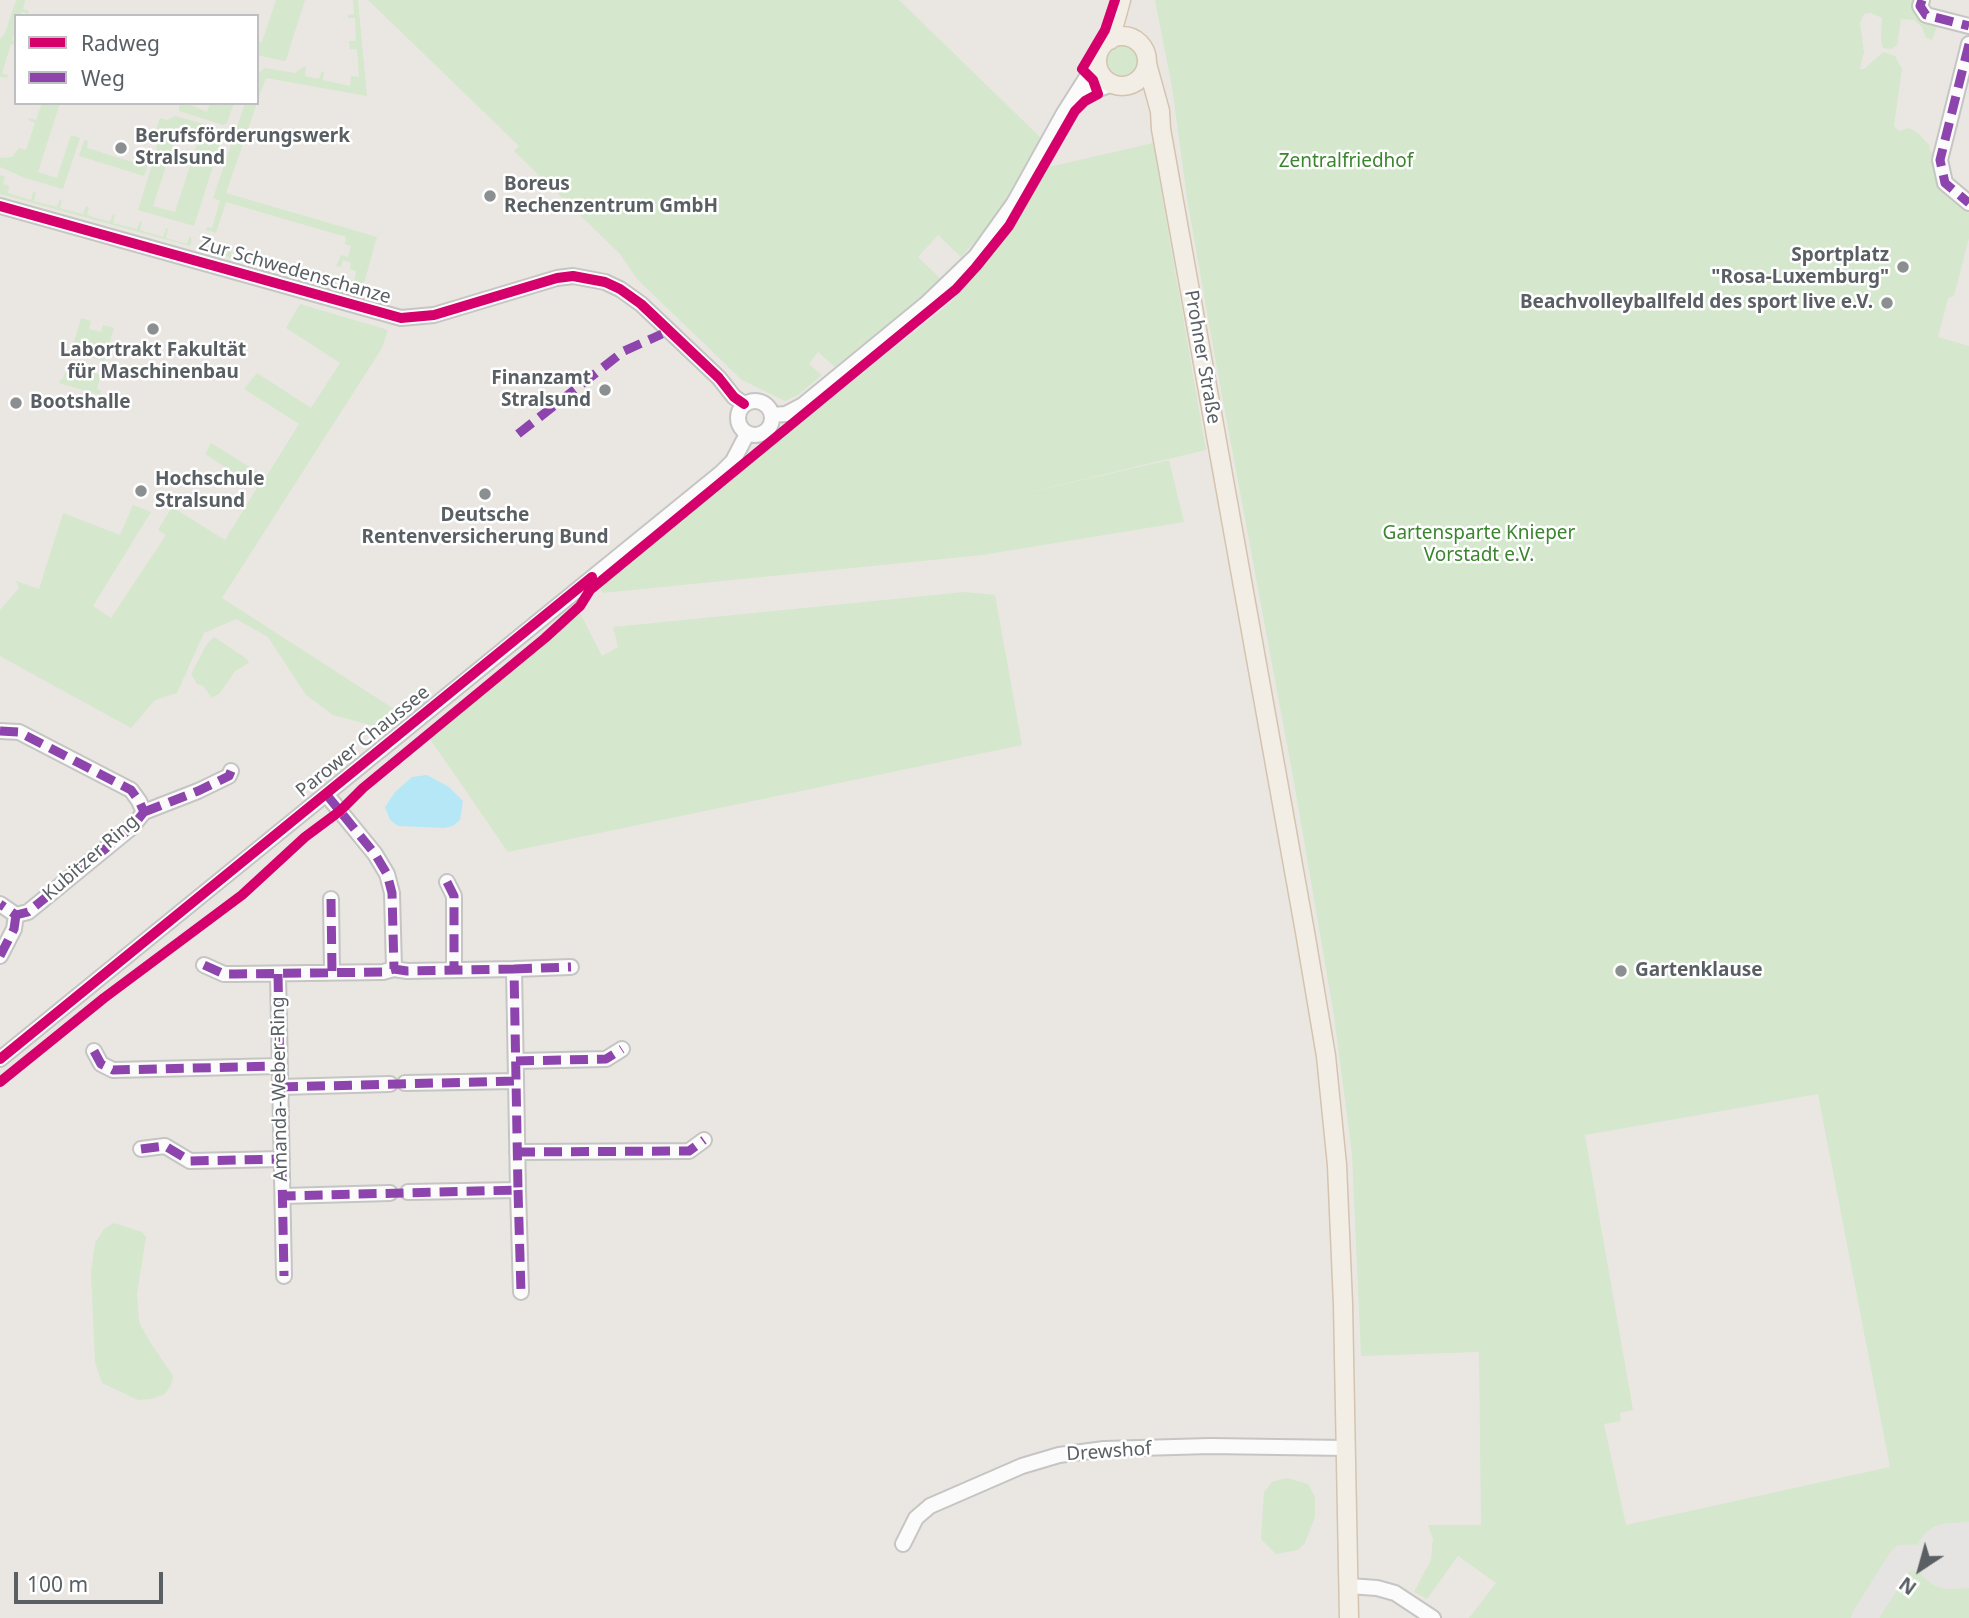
<!DOCTYPE html>
<html>
<head>
<meta charset="utf-8">
<style>
  body { margin:0 }
  #map { position:relative; width:1969px; height:1618px; overflow:hidden; background:#eae7e3; font-family:"Noto Sans",sans-serif }
  canvas { display:block }
  .legend { position:absolute; left:14px; top:14px; width:245px; height:91px; box-sizing:border-box; background:#fff; border:2px solid #bdbfc1; margin:0; padding:9px 12px; list-style:none; font-size:21px; color:#595f63 }
  .legend li { display:flex; align-items:center; gap:14px; height:35px }
  .legend b { width:35px; border:2px solid #bdbfc1 }
  .north { position:absolute; left:1885px; top:1534px; width:70px; height:70px; -webkit-text-stroke:5px #fff; paint-order:stroke; rotate:216deg; font-size:19px; font-weight:700; line-height:28px; text-align:center; color:#595f63 }
  .north::after { content:''; display:block; margin:auto; width:24px; height:32px; background:#595f63; clip-path:polygon(50% 0,100% 100%,50% 72%,0 100%) }
  .scale { position:absolute; left:14px; top:1572px; width:149px; height:32px; box-sizing:border-box; border:4px solid #595f63; border-top:0; padding-left:9px; font-size:21px; line-height:24px; white-space:nowrap; color:#595f63; -webkit-text-stroke:5px #fff; paint-order:stroke }
</style>
</head>
<body>
<div id="map">
<canvas width="1969" height="1618"></canvas>
<ul class="legend">
<li><b style="height:9px;background:#d6006c"></b>Radweg</li>
<li><b style="height:9px;background:#8e44ad"></b>Weg</li>
</ul>
<div class="north">N</div>
<div class="scale">100 m</div>
</div>
<script>
const ctx = document.querySelector('canvas').getContext('2d');
ctx.lineJoin = 'round';
function fill(path, color) {
  ctx.fillStyle = color;
  ctx.fill(path, 'evenodd');
}
function toPath(rows) {
  const path = new Path2D();
  for (const r of rows) {
    if (r.length === 3) {
      path.moveTo(r[0] + r[2], r[1]);
      path.arc(r[0], r[1], r[2], 0, 2 * Math.PI);
      continue;
    }
    path.moveTo(r[0], r[1]);
    for (let i = 2; i < r.length; i += 2) path.lineTo(r[i], r[i + 1]);
  }
  return path;
}
function stroke(path, color, width, dash) {
  ctx.strokeStyle = color;
  ctx.lineWidth = width;
  ctx.lineCap = dash ? 'butt' : 'round';
  ctx.setLineDash(dash || []);
  ctx.stroke(path);
}
function write(font, color, halo, rows, align = 'center') {
  ctx.font = font + ' "Noto Sans",sans-serif';
  ctx.lineWidth = 5;
  ctx.setLineDash([]);
  ctx.textBaseline = 'middle';
  ctx.strokeStyle = halo;
  ctx.fillStyle = color;
  for (const [text, x, y, turn = 0] of rows) {
    ctx.save();
    ctx.translate(x, y);
    ctx.rotate((+turn || 0) * Math.PI / 180);
    ctx.textAlign = isNaN(turn) ? turn : align;
    if (halo) ctx.strokeText(text, 0, 0);
    ctx.fillText(text, 0, 0);
    ctx.restore();
  }
}
fill(toPath([
  [16,0,25,0,23,9,29,11,28,14,22,12,20,16,16,16,16,29,12,40,16,42,16,45,11,44,2,73,8,75,7,78,0,77,0,39,5,33],
  [276,0,305,0,286,60,283,61,257,55,257,41,262,42],
  [353,0,358,0,367,96,266,78,257,102,257,74,265,68,295,73,303,67,306,67,305,76,319,79,321,72,324,72,323,80,350,86,351,76,359,77,357,49,350,49,349,41,356,41,355,18,348,18,348,15,354,14],
  [368,0,899,0,1041,138,1015,188,984,232,961,257,938,235,918,257,942,280,835,367,818,352,809,364,822,375,798,395,785,401,742,380,637,279,620,254,514,151,519,146],
  [1155,0,1918,0,1939,21,1932,40,1926,38,1922,27,1914,20,1901,19,1897,45,1892,49,1883,48,1881,41,1882,18,1871,13,1864,14,1860,23,1864,52,1860,69,1864,69,1883,52,1895,56,1902,69,1894,126,1899,131,1909,128,1919,134,1929,145,1930,151,1940,153,1942,183,1969,213,1969,238,1954,296,1948,298,1938,337,1969,346,1969,1618,1469,1618,1496,1583,1458,1556,1427,1599,1414,1592,1431,1560,1433,1539,1428,1525,1481,1525,1479,1352,1361,1356,1352,1154,1334,1016,1294,782,1214,352,1187,198,1172,87],
  [1818,1094,1890,1467,1626,1525,1604,1424,1621,1421,1620,1413,1633,1410,1585,1135],
  [1122,61,19],
  [42,103,60,103,38,172,57,178,71,135,80,138,63,189,25,178,0,167,0,158,12,157,19,148,26,150,35,123,28,120,29,118,36,120],
  [179,103,186,103,207,112,210,103,234,103,227,123,223,125,179,111],
  [245,103,257,103,226,193,377,237,361,294,200,249,203,239,206,239,204,247,227,254,229,245,232,246,231,255,253,261,255,253,258,254,257,262,279,268,282,260,285,261,283,269,306,276,309,268,311,268,310,277,332,283,335,275,338,276,336,284,345,287,347,280,354,281,356,271,350,269,351,263,343,260,341,267,336,266,341,255,348,257,351,246,345,244,346,237,226,202,216,233,206,230,207,227,212,228,220,201,213,198],
  [175,116,222,129,224,132,194,226,138,210,153,162,166,166,153,206,175,212,201,132,180,125,167,162,154,157,159,138,155,133,160,118,167,120],
  [84,140,88,141,87,148,94,150,144,166,146,160,149,161,144,176,79,156],
  [1153,143,1206,450,996,500,1169,460,1184,522,982,555,603,593,598,586,951,302,1014,228,1049,167],
  [0,175,5,177,3,184,9,186,8,193,31,200,33,192,36,192,34,201,57,207,60,199,62,200,60,208,83,214,86,206,89,207,87,215,110,222,113,214,115,214,113,223,137,229,140,221,142,222,140,230,163,237,166,228,168,229,166,238,187,244,190,235,192,240,190,246,0,194],
  [300,304,388,330,382,348,222,598,394,709,374,726,333,715,306,695,268,637,236,619,204,633,177,693,155,700,131,728,0,656,0,610,19,588,16,581,39,589,63,513,120,535,133,505,151,512,93,606,111,618,166,535,158,530,172,507,225,540,257,488,205,454,211,443,266,477,299,424,244,389,257,373,311,408,340,363,286,328],
  [81,318,91,321,89,329,101,332,103,325,114,328,104,361,71,352],
  [67,366,101,375,97,389,101,391,100,395,59,383,61,379,63,379],
  [965,592,995,595,1022,745,508,852,430,739,580,613,602,656,618,647,613,627],
  [214,637,247,659,249,663,235,671,220,693,212,698,203,686,197,684,191,674,207,644],
  [114,1223,142,1232,146,1237,137,1294,139,1322,150,1342,173,1376,171,1385,165,1394,151,1399,138,1400,102,1383,95,1362,91,1272,95,1243,104,1229],
  [1287,1478,1308,1484,1315,1497,1315,1517,1305,1543,1298,1550,1276,1554,1261,1539,1264,1492,1272,1482]
]), '#d5e7cc');
fill(toPath([
  [427,775,449,787,463,801,460,820,453,826,444,828,398,826,390,820,385,807,395,792,412,777]
]), '#b6e7f7');
stroke(toPath([
  [1864,1618,1902,1558,1949,1556]
]), '#e6e4e2', 26);
stroke(toPath([
  [1949,1556,1969,1555]
]), '#e6e4e2', 66);
const minor = toPath([
  [1922,0,1920,6,1926,15,1969,26],
  [1969,44,1940,160,1945,183,1969,203],
  [1073,101,1083,95,1112,84],
  [0,206,401,318,434,315,557,278,573,276,605,282,620,289,641,304,719,378,734,397,744,404],
  [755,418,17],
  [772,415,786,414,803,405,926,304,976,256,1014,203,1064,113,1097,61],
  [0,731,19,732,131,790,139,801,144,812,132,827,28,912,16,915,0,904],
  [326,794,375,854,387,874,392,893,394,969],
  [144,812,198,791,229,776,231,771],
  [447,882,454,896,454,969],
  [331,899,332,972],
  [0,956,14,929,16,915],
  [204,965,224,974,235,974,383,972,394,969,407,971,514,969,518,1190,408,1192],
  [514,969,571,967],
  [278,974,284,1276],
  [94,1051,101,1064,113,1070,280,1066],
  [0,1059,721,473,733,461,747,434],
  [516,1061,606,1059,622,1049],
  [405,1083,516,1081],
  [280,1087,390,1084],
  [141,1149,165,1146,190,1161,282,1159],
  [517,1152,689,1151,704,1140],
  [518,1190,521,1292],
  [283,1196,390,1193],
  [903,1544,916,1518,930,1506,1022,1466,1059,1455,1104,1449,1210,1446,1346,1448],
  [1349,1586,1377,1588,1395,1593,1433,1618]
]);
const major = toPath([
  [1122,61,25],
  [1110,40,1121,0],
  [1147,64,1160,111,1161,129,1305,932,1326,1056,1337,1165,1343,1304,1349,1618]
]);
stroke(minor, '#c5c5c4', 18);
stroke(major, '#d4c3af', 21);
stroke(minor, '#fcfbfb', 14);
stroke(major, '#f2eee6', 18);
stroke(toPath([
  [1922,0,1920,6,1926,15,1969,26],
  [1969,44,1940,160,1945,183,1969,203],
  [518,434,624,351,662,334],
  [0,731,19,732,131,790,139,801,144,812,132,827,28,912,16,915,0,904],
  [326,794,375,854,387,874,392,893,394,969],
  [144,812,198,791,229,776,231,771],
  [447,882,454,896,454,969],
  [331,899,332,972],
  [0,956,14,929,16,915],
  [204,965,224,974,235,974,383,972,394,969,407,971,514,969,518,1190,283,1196],
  [514,969,571,967],
  [278,974,284,1276],
  [94,1051,101,1064,113,1070,280,1066],
  [516,1061,606,1059,622,1049],
  [280,1087,516,1081],
  [141,1149,165,1146,190,1161,282,1159],
  [517,1152,689,1151,704,1140],
  [518,1190,521,1292]
]), '#8e44ad', 9, [18, 9]);
stroke(toPath([
  [0,206,401,318,434,315,557,278,573,276,605,282,620,289,641,304,719,378,734,397,744,404],
  [0,1059,592,577],
  [0,1082,104,998,242,895,305,837,340,811,363,788,545,638,580,606,590,590,956,289,976,267,1009,226,1075,111,1085,101,1098,94,1093,80,1082,69,1105,30,1115,0]
]), '#d6006c', 10);
for (const [x, y, r, color] of [
  [121,148,7,"#8c8f90"],
  [490,196,7,"#8c8f90"],
  [1903,267,7,"#8c8f90"],
  [1887,303,7,"#8c8f90"],
  [153,329,7,"#8c8f90"],
  [605,390,7,"#8c8f90"],
  [16,403,7,"#8c8f90"],
  [141,491,7,"#8c8f90"],
  [485,494,7,"#8c8f90"],
  [1621,971,7,"#8c8f90"]
]) {
  const dot = new Path2D();
  dot.arc(x, y, r, 0, 2 * Math.PI);
  ctx.fillStyle = color;
  ctx.fill(dot);
  stroke(dot, '#fff', 2.5);
}
write('bold 19px', '#595f63', '#fff', [
  ["Berufsförderungswerk",135,137],
  ["Stralsund",135,159],
  ["Boreus",504,185],
  ["Rechenzentrum GmbH",504,207],
  ["Sportplatz",1889,256,"right"],
  ["\"Rosa-Luxemburg\"",1889,278,"right"],
  ["Beachvolleyballfeld des sport live e.V.",1873,303,"right"],
  ["Labortrakt Fakultät",153,351,"center"],
  ["für Maschinenbau",153,373,"center"],
  ["Finanzamt",591,379,"right"],
  ["Stralsund",591,401,"right"],
  ["Bootshalle",30,403],
  ["Hochschule",155,480],
  ["Stralsund",155,502],
  ["Deutsche",485,516,"center"],
  ["Rentenversicherung Bund",485,538,"center"],
  ["Gartenklause",1635,971]
], 'left');
write('19px', '#3a852e', '#fff', [
  ["Zentralfriedhof",1346,162],
  ["Gartensparte Knieper",1479,534],
  ["Vorstadt e.V.",1479,556]
]);
write('19px', '#595f63', '#fff', [
  ["Zur Schwedenschanze",295,271,16],
  ["Prohner Straße",1202,357,80],
  ["Parower Chaussee",363,742,-39],
  ["Kubitzer Ring",91,858,-41],
  ["Amanda-Weber-Ring",280,1089,-91],
  ["Drewshof",1109,1452,-4]
]);
</script>
</body>
</html>
